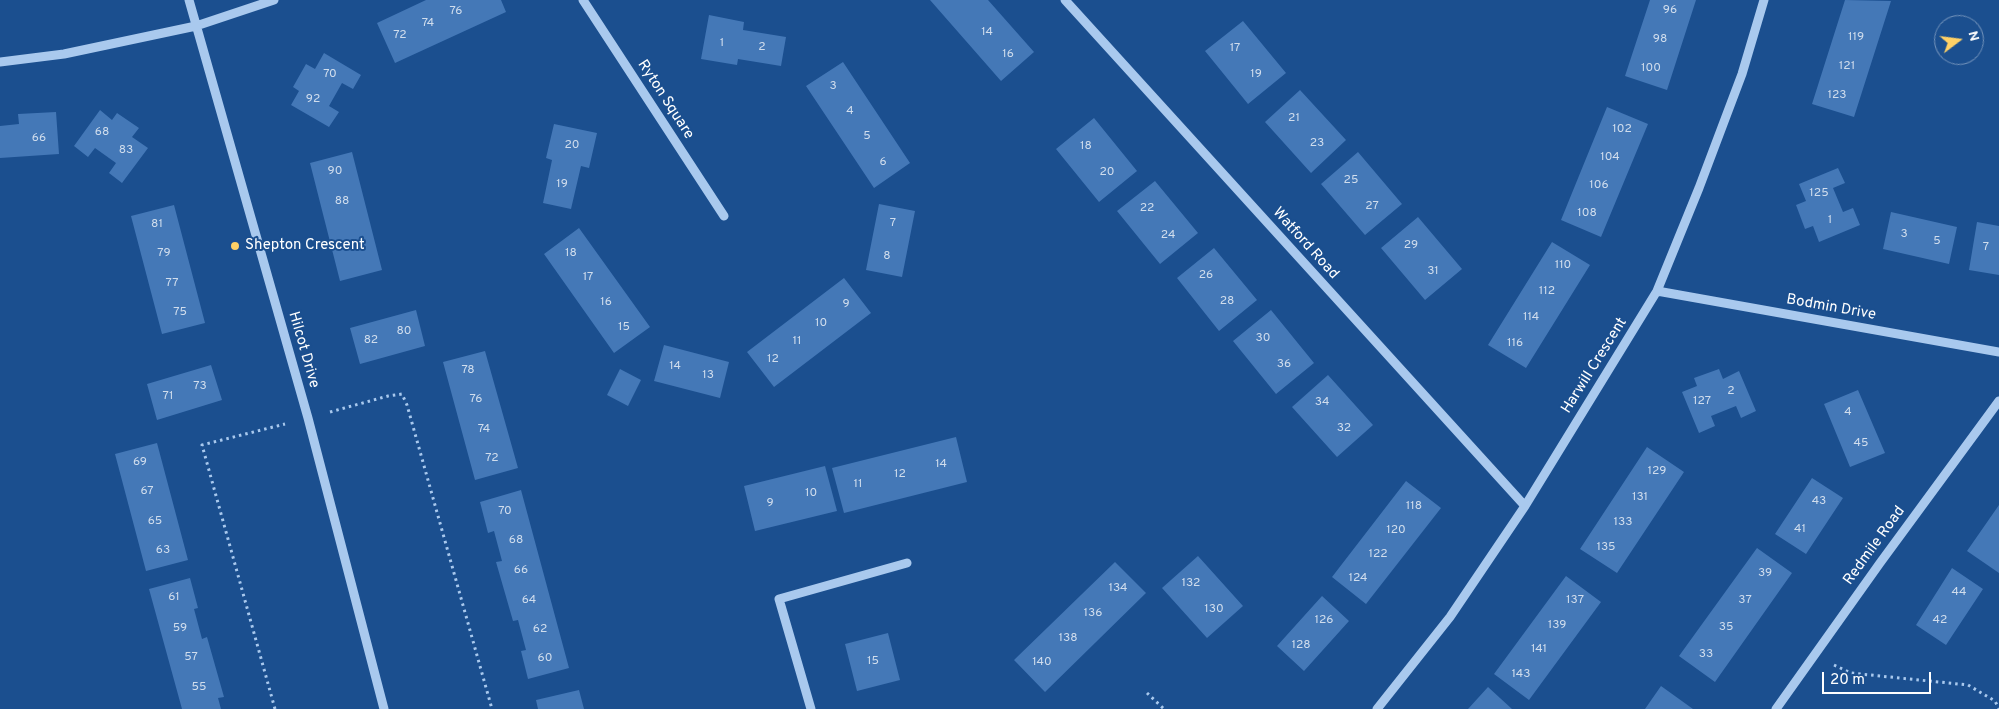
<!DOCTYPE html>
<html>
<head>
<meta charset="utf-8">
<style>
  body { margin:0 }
  #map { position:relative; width:1999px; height:709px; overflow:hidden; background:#1b4f8f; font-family:Overpass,sans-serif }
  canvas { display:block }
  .north { position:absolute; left:1934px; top:15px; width:50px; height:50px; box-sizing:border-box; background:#1b4f8f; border:1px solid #7695bc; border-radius:50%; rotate:75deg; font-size:14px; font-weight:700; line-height:20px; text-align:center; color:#fff }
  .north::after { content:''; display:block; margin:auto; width:18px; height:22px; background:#ffd166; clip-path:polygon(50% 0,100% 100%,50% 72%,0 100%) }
  .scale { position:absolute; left:1822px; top:672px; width:109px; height:22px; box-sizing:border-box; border:2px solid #fff; border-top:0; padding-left:6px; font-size:15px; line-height:18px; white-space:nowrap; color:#fff; -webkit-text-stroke:4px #1b4f8f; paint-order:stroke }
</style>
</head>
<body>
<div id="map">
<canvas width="1999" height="709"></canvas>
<div class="north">N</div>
<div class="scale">20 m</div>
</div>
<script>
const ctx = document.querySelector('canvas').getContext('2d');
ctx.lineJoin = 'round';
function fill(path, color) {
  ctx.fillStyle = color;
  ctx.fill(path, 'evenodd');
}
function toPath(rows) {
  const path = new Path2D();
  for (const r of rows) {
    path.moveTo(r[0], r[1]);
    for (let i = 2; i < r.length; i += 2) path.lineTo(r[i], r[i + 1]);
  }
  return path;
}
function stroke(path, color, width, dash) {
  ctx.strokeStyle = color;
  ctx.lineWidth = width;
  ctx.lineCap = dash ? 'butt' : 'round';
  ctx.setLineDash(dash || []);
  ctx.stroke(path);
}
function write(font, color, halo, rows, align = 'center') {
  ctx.font = font + ' Overpass,sans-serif';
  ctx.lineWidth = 4;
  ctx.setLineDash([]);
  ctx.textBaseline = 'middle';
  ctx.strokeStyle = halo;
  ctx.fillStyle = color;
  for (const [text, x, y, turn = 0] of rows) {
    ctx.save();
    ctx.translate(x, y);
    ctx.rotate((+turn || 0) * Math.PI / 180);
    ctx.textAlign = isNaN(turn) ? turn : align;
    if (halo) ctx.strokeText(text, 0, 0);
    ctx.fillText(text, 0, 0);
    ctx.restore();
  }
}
fill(toPath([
  [426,0,501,0,506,12,395,63,377,23],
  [930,0,988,0,1034,52,1001,81],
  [1650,0,1696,0,1667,90,1625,76],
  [1845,0,1891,1,1854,117,1812,104],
  [709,15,744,22,743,30,786,37,781,66,738,59,737,65,701,59],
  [1243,21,1286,73,1248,104,1205,51],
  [324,53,361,75,353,89,342,83,329,106,339,112,329,127,291,105,299,91,293,87,306,64,315,69],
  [843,62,910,163,874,188,806,86],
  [1300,90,1346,140,1311,173,1265,122],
  [1607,107,1648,124,1601,237,1561,220],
  [100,110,112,120,117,113,139,128,132,137,148,148,122,183,109,173,116,163,95,148,88,157,74,146],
  [56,112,59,154,0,158,0,126,19,124,18,114],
  [1094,118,1137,171,1099,202,1056,149],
  [554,124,597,133,589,168,581,166,571,209,543,203,552,160,546,158],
  [352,152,382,270,340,281,310,163],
  [1358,152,1402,204,1365,235,1321,184],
  [1838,168,1845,183,1833,188,1843,212,1853,208,1860,225,1819,242,1813,226,1805,229,1796,205,1806,201,1799,184],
  [1155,181,1198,233,1160,264,1117,211],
  [879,204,915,211,902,277,866,270],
  [174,205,205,323,162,334,131,216],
  [1891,212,1957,227,1949,264,1883,249],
  [1418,217,1462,269,1425,300,1381,248],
  [1977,222,1999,226,1999,275,1969,270],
  [579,228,650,327,614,353,544,254],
  [1552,242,1590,265,1526,368,1488,345],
  [1214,248,1257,300,1219,331,1177,278],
  [844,278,871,313,774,387,747,352],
  [416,310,425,346,360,364,350,328],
  [1271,310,1314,363,1276,394,1233,341],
  [664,345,729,362,720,398,654,381],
  [485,351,518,468,475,480,443,362],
  [211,365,222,400,157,420,147,384],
  [620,369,641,380,628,406,607,395],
  [1719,369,1723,379,1739,371,1756,411,1741,418,1736,406,1711,416,1715,426,1699,433,1682,392,1697,386,1694,378],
  [1328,375,1373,425,1337,457,1292,407],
  [1858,390,1885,453,1850,467,1824,404],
  [956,437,967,482,844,513,832,468],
  [157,443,188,560,146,571,115,454],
  [1647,447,1684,472,1617,573,1580,549],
  [825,466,837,511,755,531,744,486],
  [1812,478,1843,498,1806,554,1775,534],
  [1406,481,1441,508,1366,604,1332,577],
  [521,490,569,668,528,679,521,651,526,650,518,620,513,621,496,562,502,561,494,531,488,533,480,502],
  [1999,505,1999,573,1967,551],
  [1757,548,1792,573,1715,682,1679,656],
  [1198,556,1243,606,1207,638,1162,588],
  [1115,562,1146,593,1045,692,1014,660],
  [1952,568,1983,589,1946,645,1916,625],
  [1566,576,1601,602,1529,700,1494,674],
  [190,578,198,608,194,609,202,639,207,637,224,697,218,698,221,709,182,709,149,589],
  [1322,596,1349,621,1304,671,1277,646],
  [888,633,900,680,857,691,845,644],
  [1661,686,1693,709,1645,709],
  [1488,687,1512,709,1468,709],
  [579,690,584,709,538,709,536,700]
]), '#4478b7');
stroke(toPath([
  [330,412,388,396,402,394,407,405,492,709],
  [1834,665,1851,673,1968,685,1995,701,1999,709],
  [1147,693,1164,709],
  [275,709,202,445,285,424]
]), '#a9c9ee', 3, [2.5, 4]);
stroke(toPath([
  [189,0,308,418,384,709],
  [583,0,724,216],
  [1065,0,1525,506],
  [0,62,64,54,196,26,274,0],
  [1657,291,1999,352],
  [811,709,779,599,907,563],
  [1377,709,1450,617,1525,506,1657,291,1699,188,1742,74,1764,0],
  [1776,709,1880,563,1999,401]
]), '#a9c9ee', 9);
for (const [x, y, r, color] of [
  [235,246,5,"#ffd166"]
]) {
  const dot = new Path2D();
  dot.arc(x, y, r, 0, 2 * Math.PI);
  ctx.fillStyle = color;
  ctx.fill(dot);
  stroke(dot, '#1b4f8f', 2);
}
write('12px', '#d0dded', null, [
  ["96",1670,11],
  ["76",456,12],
  ["74",428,24],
  ["14",987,33],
  ["72",400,36],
  ["119",1856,38],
  ["98",1660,40],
  ["1",722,44],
  ["2",762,48],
  ["17",1235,49],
  ["16",1008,55],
  ["121",1847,67],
  ["100",1651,69],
  ["70",330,75],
  ["19",1256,75],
  ["3",833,87],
  ["123",1837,96],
  ["92",313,100],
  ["4",850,112],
  ["21",1294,119],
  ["102",1622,130],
  ["68",102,133],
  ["5",867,137],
  ["66",39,139],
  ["23",1317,144],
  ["20",572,146],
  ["18",1086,147],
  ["83",126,151],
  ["104",1610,158],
  ["6",883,163],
  ["90",335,172],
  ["20",1107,173],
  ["25",1351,181],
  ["19",562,185],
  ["106",1599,186],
  ["125",1819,194],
  ["88",342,202],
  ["27",1372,207],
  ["22",1147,209],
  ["108",1587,214],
  ["1",1830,221],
  ["7",893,224],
  ["81",157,225],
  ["3",1904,235],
  ["24",1168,236],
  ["5",1937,242],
  ["29",1411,246],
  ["7",1986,248],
  ["79",164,254],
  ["18",571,254],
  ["8",887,257],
  ["110",1563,266],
  ["31",1433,272],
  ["26",1206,276],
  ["17",588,278],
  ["77",172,284],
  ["112",1547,292],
  ["28",1227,302],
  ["16",606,303],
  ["9",846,305],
  ["75",180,313],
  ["114",1531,318],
  ["10",821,324],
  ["15",624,328],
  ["80",404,332],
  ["30",1263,339],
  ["82",371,341],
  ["11",797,342],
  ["116",1515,344],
  ["12",773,360],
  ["36",1284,365],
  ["14",675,367],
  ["78",468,371],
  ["13",708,376],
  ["73",200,387],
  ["2",1731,392],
  ["71",168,397],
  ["76",476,400],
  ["127",1702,402],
  ["34",1322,403],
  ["4",1848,413],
  ["32",1344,429],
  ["74",484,430],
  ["45",1861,444],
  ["72",492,459],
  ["69",140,463],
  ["14",941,465],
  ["129",1657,472],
  ["12",900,475],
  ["11",858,485],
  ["67",147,492],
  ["10",811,494],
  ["131",1640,498],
  ["43",1819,502],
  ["9",770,504],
  ["118",1414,507],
  ["70",505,512],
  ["65",155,522],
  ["133",1623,523],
  ["41",1800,530],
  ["120",1396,531],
  ["68",516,541],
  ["135",1606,548],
  ["63",163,551],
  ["122",1378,555],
  ["66",521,571],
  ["39",1765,574],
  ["124",1358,579],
  ["132",1191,584],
  ["134",1118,589],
  ["44",1959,593],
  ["61",174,598],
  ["64",529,601],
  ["137",1575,601],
  ["37",1745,601],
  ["130",1214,610],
  ["136",1093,614],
  ["126",1324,621],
  ["42",1940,621],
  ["139",1557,626],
  ["35",1726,628],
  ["59",180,629],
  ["62",540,630],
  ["138",1068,639],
  ["128",1301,646],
  ["141",1539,650],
  ["33",1706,655],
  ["57",191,658],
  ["60",545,659],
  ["15",873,662],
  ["140",1042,663],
  ["143",1521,675],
  ["55",199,688]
]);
write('15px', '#fff', '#1b4f8f', [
  ["Ryton Square",665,100,57],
  ["Watford Road",1305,244,48],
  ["Bodmin Drive",1831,308,10],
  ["Hilcot Drive",303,350,74],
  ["Harwill Crescent",1595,366,-58],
  ["Redmile Road",1875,546,-54]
]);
write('15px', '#fff', '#1b4f8f', [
  ["Shepton Crescent",245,246]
], 'left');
</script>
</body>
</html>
